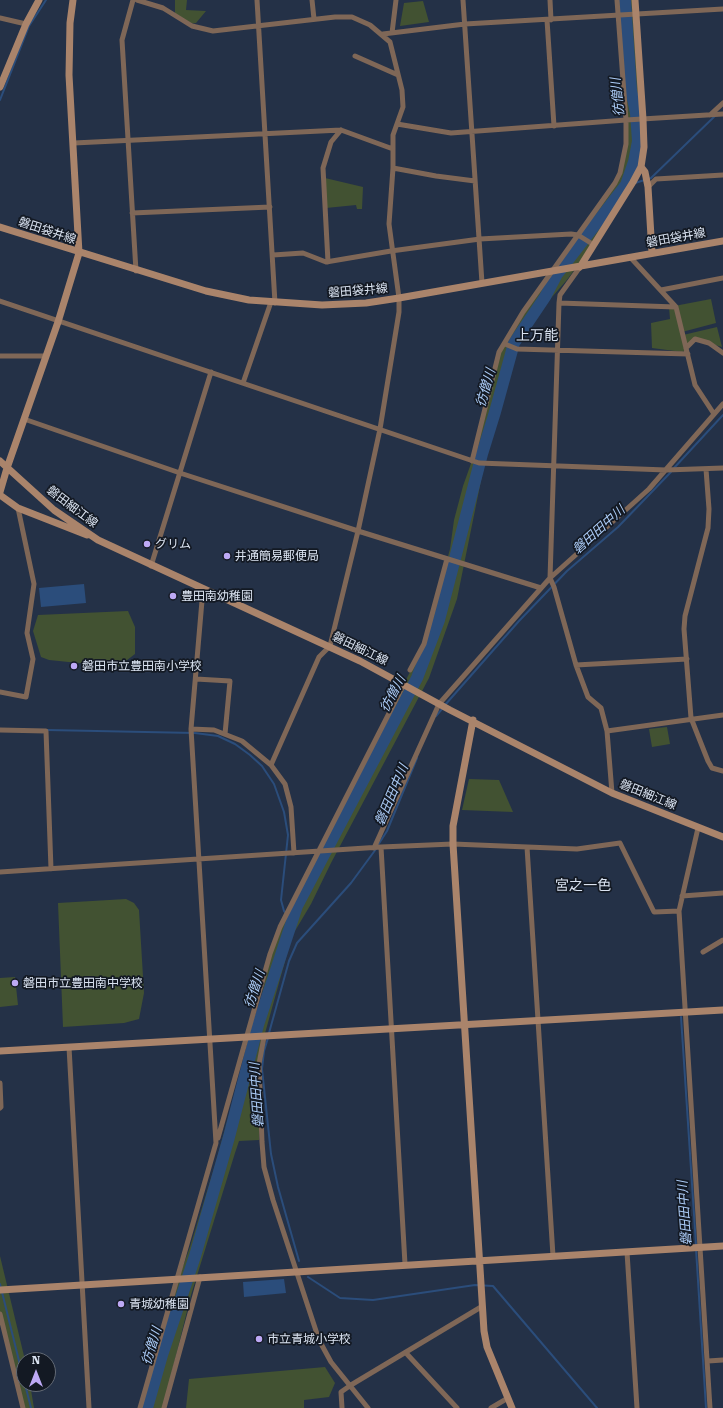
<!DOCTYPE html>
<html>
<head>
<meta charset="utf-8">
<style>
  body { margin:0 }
  #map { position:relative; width:723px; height:1408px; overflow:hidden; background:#243147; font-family:"Roboto Serif",serif }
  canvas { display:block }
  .north { position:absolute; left:16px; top:1352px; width:40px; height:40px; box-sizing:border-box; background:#131923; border:1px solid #636a75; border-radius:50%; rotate:0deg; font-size:11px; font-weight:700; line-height:16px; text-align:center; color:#dae3f1 }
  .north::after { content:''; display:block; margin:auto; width:14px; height:18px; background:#bda9f5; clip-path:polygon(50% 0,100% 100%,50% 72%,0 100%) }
</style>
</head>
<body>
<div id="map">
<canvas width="723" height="1408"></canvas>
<div class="north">N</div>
</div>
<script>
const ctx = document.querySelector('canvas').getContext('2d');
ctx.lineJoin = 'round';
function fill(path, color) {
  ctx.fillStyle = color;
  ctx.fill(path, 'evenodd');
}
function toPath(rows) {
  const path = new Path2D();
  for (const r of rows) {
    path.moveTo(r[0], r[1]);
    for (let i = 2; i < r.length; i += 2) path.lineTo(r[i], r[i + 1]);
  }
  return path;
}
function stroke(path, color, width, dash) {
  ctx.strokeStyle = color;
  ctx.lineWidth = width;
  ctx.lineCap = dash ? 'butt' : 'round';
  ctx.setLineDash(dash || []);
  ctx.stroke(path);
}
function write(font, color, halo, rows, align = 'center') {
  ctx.font = font + ' "Roboto Serif","Noto Sans JP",serif';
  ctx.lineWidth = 3.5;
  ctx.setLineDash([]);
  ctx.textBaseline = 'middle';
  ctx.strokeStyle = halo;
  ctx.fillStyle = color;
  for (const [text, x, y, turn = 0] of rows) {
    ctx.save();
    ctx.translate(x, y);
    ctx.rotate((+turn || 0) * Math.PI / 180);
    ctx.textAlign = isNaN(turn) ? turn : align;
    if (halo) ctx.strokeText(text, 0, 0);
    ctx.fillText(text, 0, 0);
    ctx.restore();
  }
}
fill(toPath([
  [175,0,187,0,186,10,206,11,196,23,189,24,175,16],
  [617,0,635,0,644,144,641,167,595,243,566,281,523,330,496,406,494,427,485,461,457,599,429,678,331,863,311,904,292,936,264,1037,259,1064,259,1140,239,1141,235,1153,191,1295,163,1408,140,1408,169,1305,190,1247,215,1165,261,999,272,947,424,644,450,549,454,520,463,486,474,455,499,352,506,344,535,295,619,176,626,144],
  [423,1,429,22,400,26,404,3],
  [325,178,363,187,362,209,357,209,356,205,326,208],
  [711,299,716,323,682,332,683,335,717,327,722,347,695,339,687,350,682,352,652,348,651,323,670,319,669,307],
  [128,611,135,627,135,654,118,667,49,660,41,657,33,631,38,615],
  [667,727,670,744,652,747,649,729],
  [469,779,499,780,513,812,462,810],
  [126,899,134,903,139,910,144,993,139,1019,124,1023,63,1027,58,903],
  [15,977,18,1005,0,1007,0,978],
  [0,1256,25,1360,24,1384,30,1384,34,1408,23,1408,0,1312],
  [325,1367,335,1383,329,1397,304,1400,304,1408,186,1408,189,1379]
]), '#425232');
fill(toPath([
  [84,584,86,603,41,607,39,588],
  [284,1279,286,1293,244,1297,243,1282]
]), '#2b4d7b');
stroke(toPath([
  [0,100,29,26,46,0],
  [635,183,651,178,716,115],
  [674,468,723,415],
  [445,705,519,621,567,571,618,527,671,472],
  [436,716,442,709],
  [47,730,195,733,218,736,235,744,250,755,262,766,274,784,284,812,288,835,281,900,284,911,293,921],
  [378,845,387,831,417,758],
  [681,1017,696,1245],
  [269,1033,289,961,297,943,351,883,376,849],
  [268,1038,264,1051,262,1069,271,1154,278,1187,299,1261],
  [696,1249,706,1408],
  [308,1277,340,1298,373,1300,475,1285,493,1286,597,1408],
  [0,1284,24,1381],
  [25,1384,31,1408]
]), '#2b4d7b', 2);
stroke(toPath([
  [147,1408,162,1355,195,1256,229,1137,258,1025,297,906,417,678,439,620,482,454,495,412,514,343,545,297,557,274,626,185,634,162,638,141,636,113,631,90,625,0]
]), '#2b4d7b', 12);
stroke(toPath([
  [133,0,122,40,136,271],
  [137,0,163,8,192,26,213,31,335,17,352,17,370,25,390,42,402,90,403,107,393,135,393,168,389,224,399,298,399,312,380,429,358,531,330,646,319,657,271,765],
  [257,0,275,303],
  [312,0,314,19],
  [463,0,482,283],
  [550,0,551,20],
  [0,18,26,24],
  [547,20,554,126],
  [392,33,396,0],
  [383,34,465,24,723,9],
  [355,56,398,75],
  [710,115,723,103],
  [397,124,451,133,626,120,723,114],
  [74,143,341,130,393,149],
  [393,168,436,176,475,181],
  [648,187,656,179,723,175],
  [132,213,270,207],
  [273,255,303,253,326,262,391,251,480,239,571,234,578,235,594,245],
  [630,257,676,307,695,385,714,414],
  [328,262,323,168,331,142,341,130],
  [580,267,560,295,559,303,550,578,554,587,576,665,588,697,601,708,607,731,612,793],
  [661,290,723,278],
  [0,301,479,463,666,470,723,468],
  [559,303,676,307],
  [505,344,517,349,688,354],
  [686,348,695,339,709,343,723,353],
  [0,356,46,356],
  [243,383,271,302],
  [24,419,180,473,358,531,541,588],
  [472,461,499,352,523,312,615,183,620,173,626,144,626,120,617,0],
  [706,469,709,509,708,528,685,616,684,629,691,718,708,761,712,768,723,771],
  [151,566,211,372],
  [576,665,687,659],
  [410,670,424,644,447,559],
  [196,679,230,681,225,734],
  [0,692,26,697,33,659,27,633,34,584,18,508],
  [191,729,214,730,242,741,271,765,285,784,291,807,294,853],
  [0,730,46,731,51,869],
  [607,731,723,715],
  [698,828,679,911,710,1408],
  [381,847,405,1264],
  [527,847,553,1256],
  [374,848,439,704,550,578,649,489,723,404],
  [0,872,381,847,453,844,577,849,620,843,654,912,679,911],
  [682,896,723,893],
  [703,952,723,940],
  [264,1037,259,1064,262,1142,264,1167,273,1200,319,1340,331,1362,368,1408],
  [69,1047,89,1408],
  [0,1083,1,1107,0,1108],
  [218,1138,270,954,280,927,404,684],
  [627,1252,637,1408],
  [0,1314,23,1408],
  [406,1353,457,1408],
  [708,1361,723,1360],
  [140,1408,216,1143,191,729,203,589],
  [164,1408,200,1277],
  [342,1408,341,1392,351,1385,481,1307],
  [491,1408,508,1398]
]), '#7f6757', 5);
stroke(toPath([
  [635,0,643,119,644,147,641,167,645,172,648,187,652,253],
  [0,87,26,24,39,0],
  [0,227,206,291,249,300,322,305,366,303,399,298,723,241],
  [580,267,633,182,641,167],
  [0,461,54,510,98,540,360,661,450,710,612,793,723,837],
  [0,492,7,468,58,322,79,253,69,75,70,23,73,0],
  [0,495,18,508,87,535],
  [473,720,453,826,453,844,484,1331,487,1347,512,1408],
  [0,1051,723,1010],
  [0,1290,723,1246]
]), '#aa846b', 7);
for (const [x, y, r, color] of [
  [147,544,4,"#bda9f5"],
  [227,556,4,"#bda9f5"],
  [173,596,4,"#bda9f5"],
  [74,666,4,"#bda9f5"],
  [15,983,4,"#bda9f5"],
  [121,1304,4,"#bda9f5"],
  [259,1339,4,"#bda9f5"]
]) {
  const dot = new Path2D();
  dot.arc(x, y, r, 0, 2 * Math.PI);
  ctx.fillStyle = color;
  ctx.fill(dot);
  stroke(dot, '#131923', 1.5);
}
write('12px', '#dae3f1', '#131923', [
  ["磐田袋井線",47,231,18],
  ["磐田袋井線",676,238,-10],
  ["磐田袋井線",358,291,-5],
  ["磐田細江線",72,507,37],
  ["磐田細江線",360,649,26],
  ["磐田細江線",648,795,22]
]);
write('12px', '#dae3f1', '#131923', [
  ["グリム",155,544],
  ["井通簡易郵便局",235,556],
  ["豊田南幼稚園",181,596],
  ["磐田市立豊田南小学校",82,666],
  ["磐田市立豊田南中学校",23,983],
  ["青城幼稚園",129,1304],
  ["市立青城小学校",267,1339]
], 'left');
write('italic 13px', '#acccf7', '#131923', [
  ["彷僧川",618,97,-96],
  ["彷僧川",486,388,-74],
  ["磐田田中川",599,530,-42],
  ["彷僧川",393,694,-62],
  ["磐田田中川",392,795,-67],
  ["彷僧川",255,989,-72],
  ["磐田田中川",257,1095,-94],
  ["磐田田中川",685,1213,-94],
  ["彷僧川",152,1346,-73]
]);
write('14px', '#dae3f1', '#131923', [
  ["上万能",537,336],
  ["宮之一色",583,886]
]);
</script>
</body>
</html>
